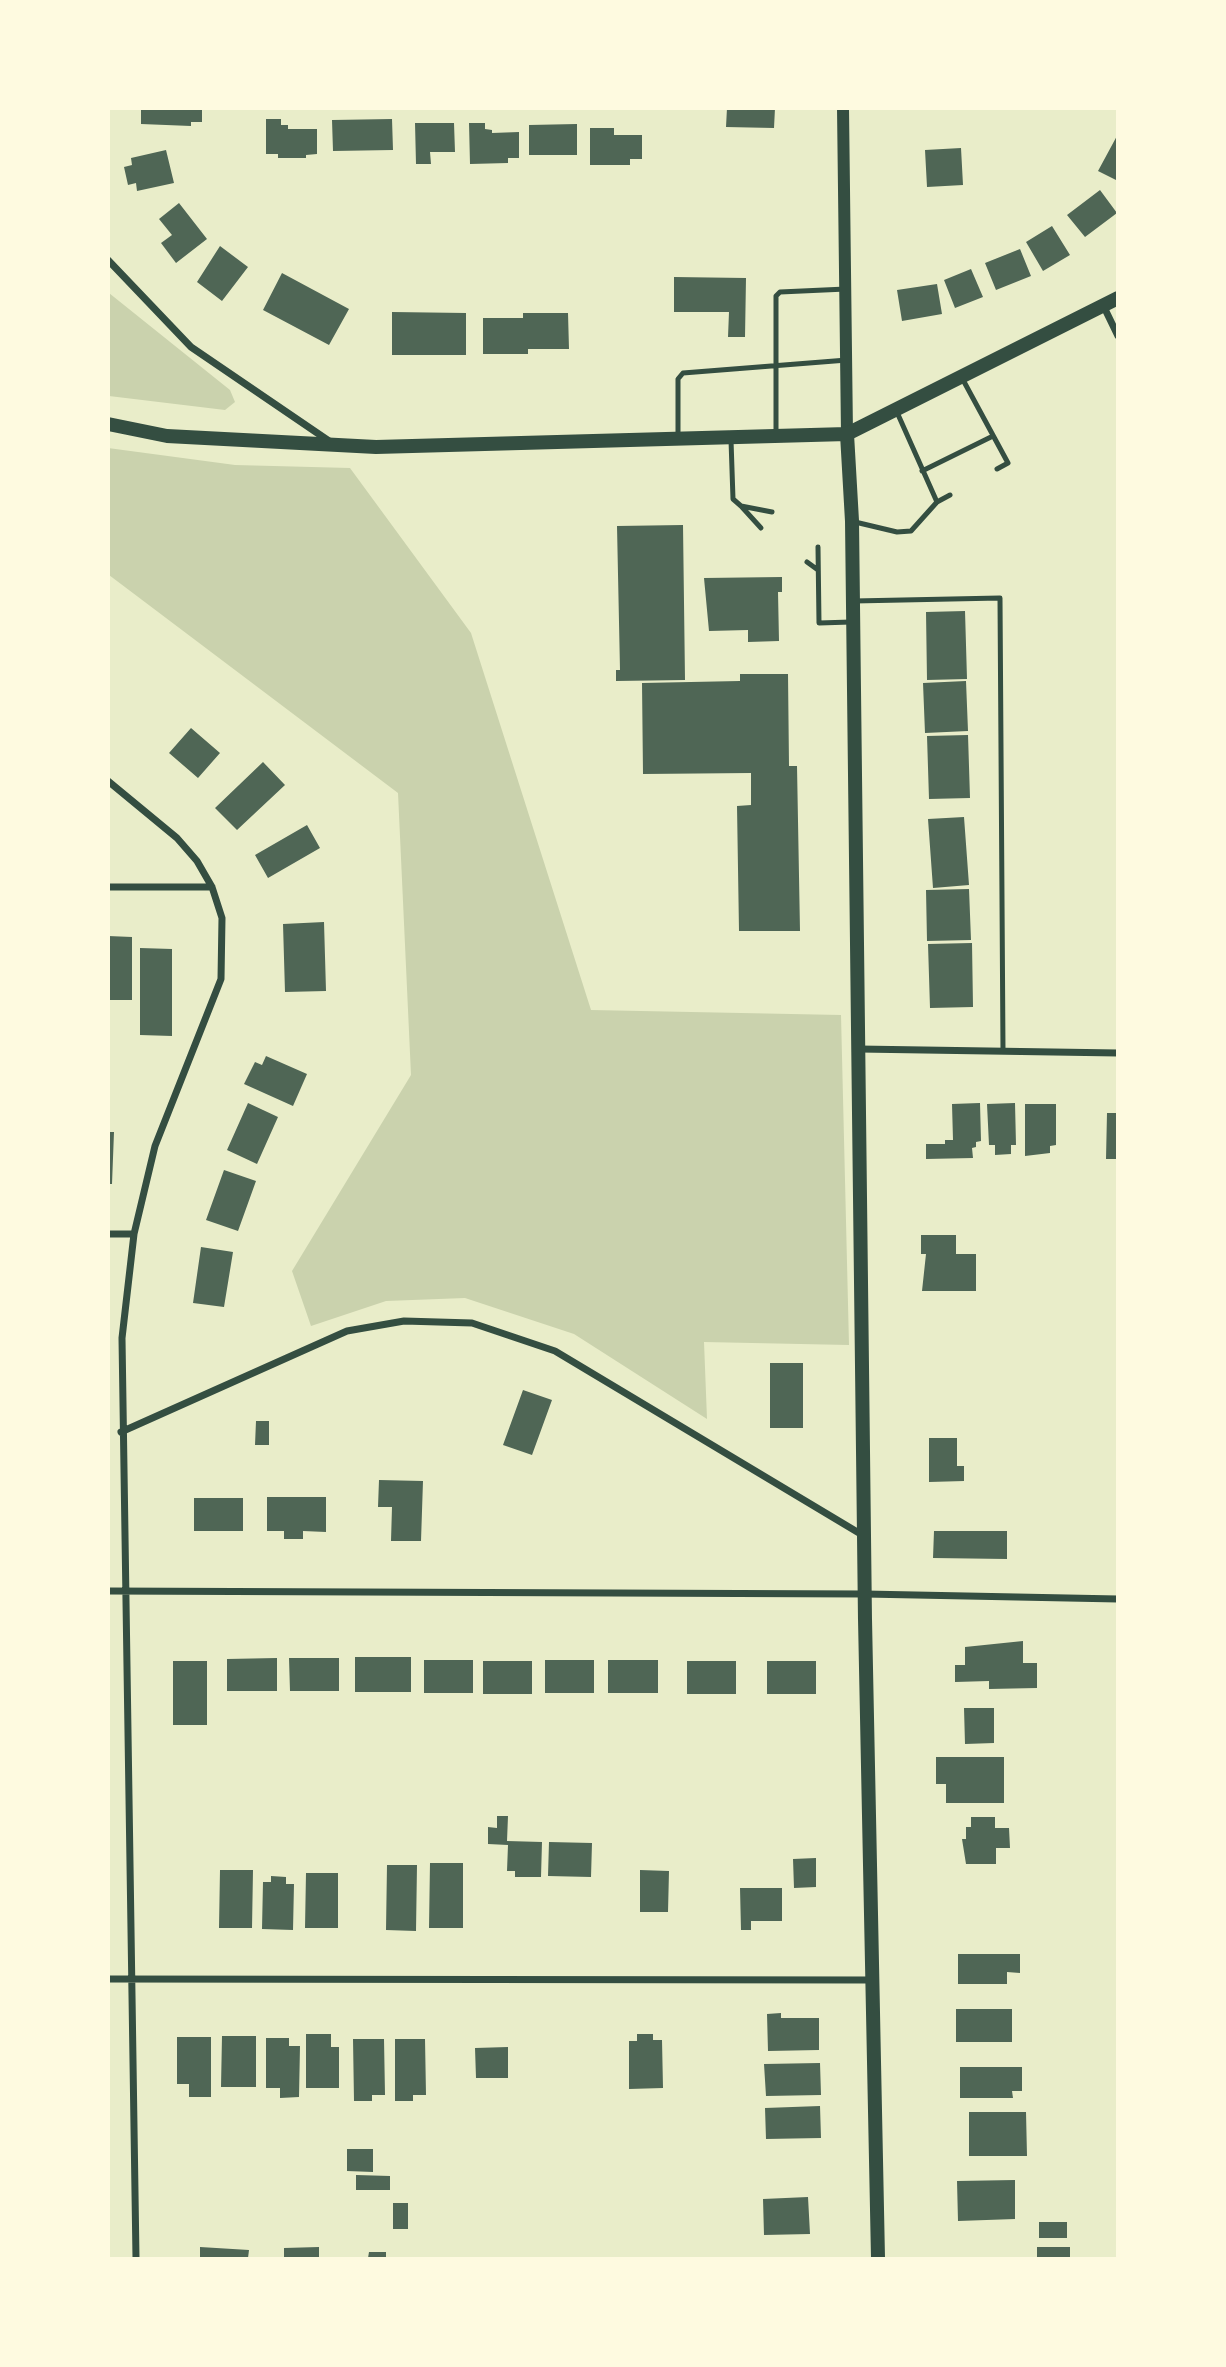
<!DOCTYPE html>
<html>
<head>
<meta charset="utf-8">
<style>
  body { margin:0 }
  #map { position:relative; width:1226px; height:2367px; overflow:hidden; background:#e9edc9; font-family:"Sofia Sans Condensed",sans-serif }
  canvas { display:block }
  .frame { position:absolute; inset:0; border:110px solid #fefae0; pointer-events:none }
</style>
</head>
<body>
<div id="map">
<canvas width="1226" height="2367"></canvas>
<div class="frame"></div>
</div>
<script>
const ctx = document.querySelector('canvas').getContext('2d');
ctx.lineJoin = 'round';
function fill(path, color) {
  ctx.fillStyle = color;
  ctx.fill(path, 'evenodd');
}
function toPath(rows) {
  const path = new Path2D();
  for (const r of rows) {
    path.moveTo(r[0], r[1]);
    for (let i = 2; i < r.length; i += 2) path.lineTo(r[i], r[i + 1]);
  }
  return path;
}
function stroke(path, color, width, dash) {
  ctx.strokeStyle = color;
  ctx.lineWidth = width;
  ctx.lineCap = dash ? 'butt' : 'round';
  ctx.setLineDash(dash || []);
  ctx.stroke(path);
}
fill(toPath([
  [109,293,230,390,235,402,225,410,109,396],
  [108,448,235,465,350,468,471,633,591,1010,841,1015,849,1345,704,1342,707,1419,574,1334,465,1298,386,1301,311,1326,292,1271,411,1075,398,793,109,575]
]), '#cad2ad');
fill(toPath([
  [141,108,202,108,202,122,191,122,191,126,141,124],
  [727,108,775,108,774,128,726,127],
  [266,119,281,119,281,125,288,125,288,129,317,129,317,154,306,155,306,158,278,158,278,154,266,154],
  [392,119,393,150,333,151,332,120],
  [415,123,454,123,455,152,430,152,431,164,416,164],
  [469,123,485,123,485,129,492,130,492,133,519,132,519,158,508,158,508,163,470,164],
  [577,124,577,155,529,155,529,125],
  [590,128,614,128,614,135,642,135,642,159,630,159,630,165,590,165],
  [1118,134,1118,181,1098,171],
  [961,148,963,185,927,187,925,150],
  [166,150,174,183,137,191,136,183,128,185,124,167,132,165,131,158],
  [1100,190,1117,213,1085,237,1067,215],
  [179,203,207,239,176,263,161,243,172,235,159,219],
  [1052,226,1070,255,1043,271,1026,242],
  [220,246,248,267,222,301,197,282],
  [1020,249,1031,276,996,290,985,263],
  [971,269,983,297,955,308,944,280],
  [282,273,349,309,329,345,263,310],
  [674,277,746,278,745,337,728,337,729,312,674,312],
  [937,284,942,314,902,321,897,290],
  [392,312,466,313,466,355,392,355],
  [523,313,568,313,569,349,528,349,528,354,483,354,483,318,523,318],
  [683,525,685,680,616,681,616,670,620,670,617,526],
  [782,577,782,592,778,592,779,641,748,642,748,630,709,631,704,578],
  [965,611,967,679,927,680,926,612],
  [740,674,788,674,789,766,797,766,800,931,739,931,737,806,751,805,751,773,643,774,642,683,740,681],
  [966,681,968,731,925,733,923,683],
  [191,728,220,753,198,778,169,753],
  [968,735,970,798,929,799,927,736],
  [263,762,285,785,237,830,215,808],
  [964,817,969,885,933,888,928,819],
  [307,825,320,848,268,878,255,855],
  [969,889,971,940,927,941,926,890],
  [324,922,326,991,285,992,283,924],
  [108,936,132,937,132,1000,108,1000],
  [972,943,973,1007,930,1008,928,944],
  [140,948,172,949,172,1036,140,1035],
  [266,1056,307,1074,293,1106,244,1084,255,1062,262,1065],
  [248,1103,278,1117,257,1164,227,1150],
  [980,1103,981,1141,976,1142,976,1147,972,1148,973,1158,926,1159,926,1144,945,1144,945,1140,953,1140,952,1104],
  [1015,1103,1016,1145,1011,1145,1011,1154,995,1155,995,1145,989,1145,987,1104],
  [1025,1104,1056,1104,1056,1145,1050,1146,1050,1153,1025,1156],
  [1107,1113,1118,1113,1118,1159,1106,1159],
  [108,1132,114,1132,112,1184,108,1184],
  [224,1170,256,1181,238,1231,206,1220],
  [921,1235,956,1235,956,1254,976,1254,976,1291,922,1291,926,1254,921,1254],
  [201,1247,233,1252,224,1307,193,1303],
  [770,1363,803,1363,803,1428,770,1428],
  [523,1390,552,1400,532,1455,503,1445],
  [256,1421,269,1421,269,1445,255,1445],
  [929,1438,957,1438,957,1466,964,1466,964,1481,929,1482],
  [379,1480,423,1481,421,1541,391,1541,392,1507,378,1507],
  [267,1497,326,1497,326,1532,303,1531,303,1539,284,1539,284,1531,267,1531],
  [194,1498,243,1498,243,1531,194,1531],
  [934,1531,1007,1531,1007,1559,933,1558],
  [1023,1641,1023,1663,1037,1663,1037,1688,989,1689,989,1681,955,1682,955,1665,965,1665,965,1647],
  [355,1657,411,1657,411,1692,355,1692],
  [277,1658,277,1691,227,1691,227,1659],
  [289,1658,339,1658,339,1691,290,1691],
  [424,1660,473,1660,473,1693,424,1693],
  [545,1660,594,1660,594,1693,545,1693],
  [608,1660,658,1660,658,1693,608,1693],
  [173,1661,207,1661,207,1725,173,1725],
  [483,1661,532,1661,532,1694,483,1694],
  [687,1661,736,1661,736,1694,687,1694],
  [767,1661,816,1661,816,1694,767,1694],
  [964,1708,994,1708,994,1743,965,1744],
  [936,1757,1004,1757,1004,1803,946,1803,946,1784,936,1784],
  [497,1816,508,1816,507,1841,542,1842,541,1877,515,1877,515,1871,507,1871,508,1845,488,1844,488,1827,497,1828],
  [971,1817,995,1817,995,1828,1009,1828,1010,1848,996,1848,996,1864,966,1864,962,1839,966,1839,966,1827,971,1827],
  [549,1842,592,1843,591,1877,548,1876],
  [816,1858,816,1887,794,1888,793,1859],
  [430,1863,463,1863,463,1928,429,1928],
  [387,1865,417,1865,416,1931,386,1930],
  [220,1870,253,1870,252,1928,219,1928],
  [640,1870,669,1871,668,1912,640,1912],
  [306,1873,338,1873,338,1928,305,1928],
  [271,1876,286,1877,286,1884,294,1884,293,1930,262,1929,263,1882,271,1882],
  [740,1888,782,1888,782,1921,751,1921,751,1930,741,1930],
  [958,1954,1020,1954,1020,1973,1007,1972,1007,1984,958,1984],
  [956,2009,1012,2009,1012,2042,956,2042],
  [781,2013,781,2018,819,2018,819,2050,768,2051,767,2014],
  [306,2034,331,2034,331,2047,339,2047,339,2088,306,2088],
  [637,2034,653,2034,653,2040,662,2040,663,2088,629,2089,629,2041,637,2041],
  [222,2036,256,2036,256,2087,221,2087],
  [177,2037,211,2037,211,2097,189,2097,189,2084,177,2084],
  [266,2038,289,2038,289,2046,300,2046,299,2097,280,2098,280,2088,266,2088],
  [353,2039,384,2039,385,2095,372,2095,372,2101,354,2101],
  [395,2039,425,2039,426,2095,413,2095,413,2101,395,2101],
  [508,2047,508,2078,476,2078,475,2048],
  [820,2063,821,2095,766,2096,764,2064],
  [960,2067,1022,2067,1022,2091,1012,2091,1013,2098,960,2098],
  [820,2106,821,2138,766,2139,765,2108],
  [969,2112,1026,2112,1027,2156,969,2156],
  [347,2149,373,2149,373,2172,347,2171],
  [356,2175,390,2176,390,2190,356,2190],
  [1015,2180,1015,2219,958,2221,957,2181],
  [808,2197,810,2234,764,2235,763,2199],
  [393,2203,408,2203,408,2229,393,2229],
  [1039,2222,1067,2222,1067,2238,1039,2238],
  [200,2247,249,2250,248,2258,200,2258],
  [319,2247,319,2258,284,2258,284,2248],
  [1037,2247,1070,2247,1070,2258,1037,2258],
  [369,2252,386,2252,386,2258,368,2258]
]), '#4f6655');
stroke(toPath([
  [962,378,1008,463,997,469],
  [776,434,776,296,780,292,846,289],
  [678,438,678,379,683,373,847,360],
  [731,440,733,499,741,506,772,512],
  [922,471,993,436],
  [937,502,950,495],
  [741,506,761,528],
  [855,522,897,532,911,531,937,502,896,410],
  [818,547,819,623,851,622],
  [807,562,818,570],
  [854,601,1000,598,1003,1051]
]), '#344e41', 5);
stroke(toPath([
  [108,260,191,347,329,441],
  [1103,305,1118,336],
  [108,781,177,838,197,861,212,887,222,918,221,979,155,1146,134,1234,122,1338,136,2258],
  [108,887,212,887],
  [859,1049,1118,1053],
  [108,1234,134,1234],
  [121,1432,347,1331,404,1321,472,1323,555,1351,864,1536],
  [108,1591,865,1594,1118,1599],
  [108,1979,871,1980]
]), '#344e41', 7);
stroke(toPath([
  [843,108,847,434]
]), '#344e41', 12);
stroke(toPath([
  [108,424,167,436,376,447,847,434,1118,298],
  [847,434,852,521,865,1619,878,2258]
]), '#344e41', 14);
</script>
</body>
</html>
